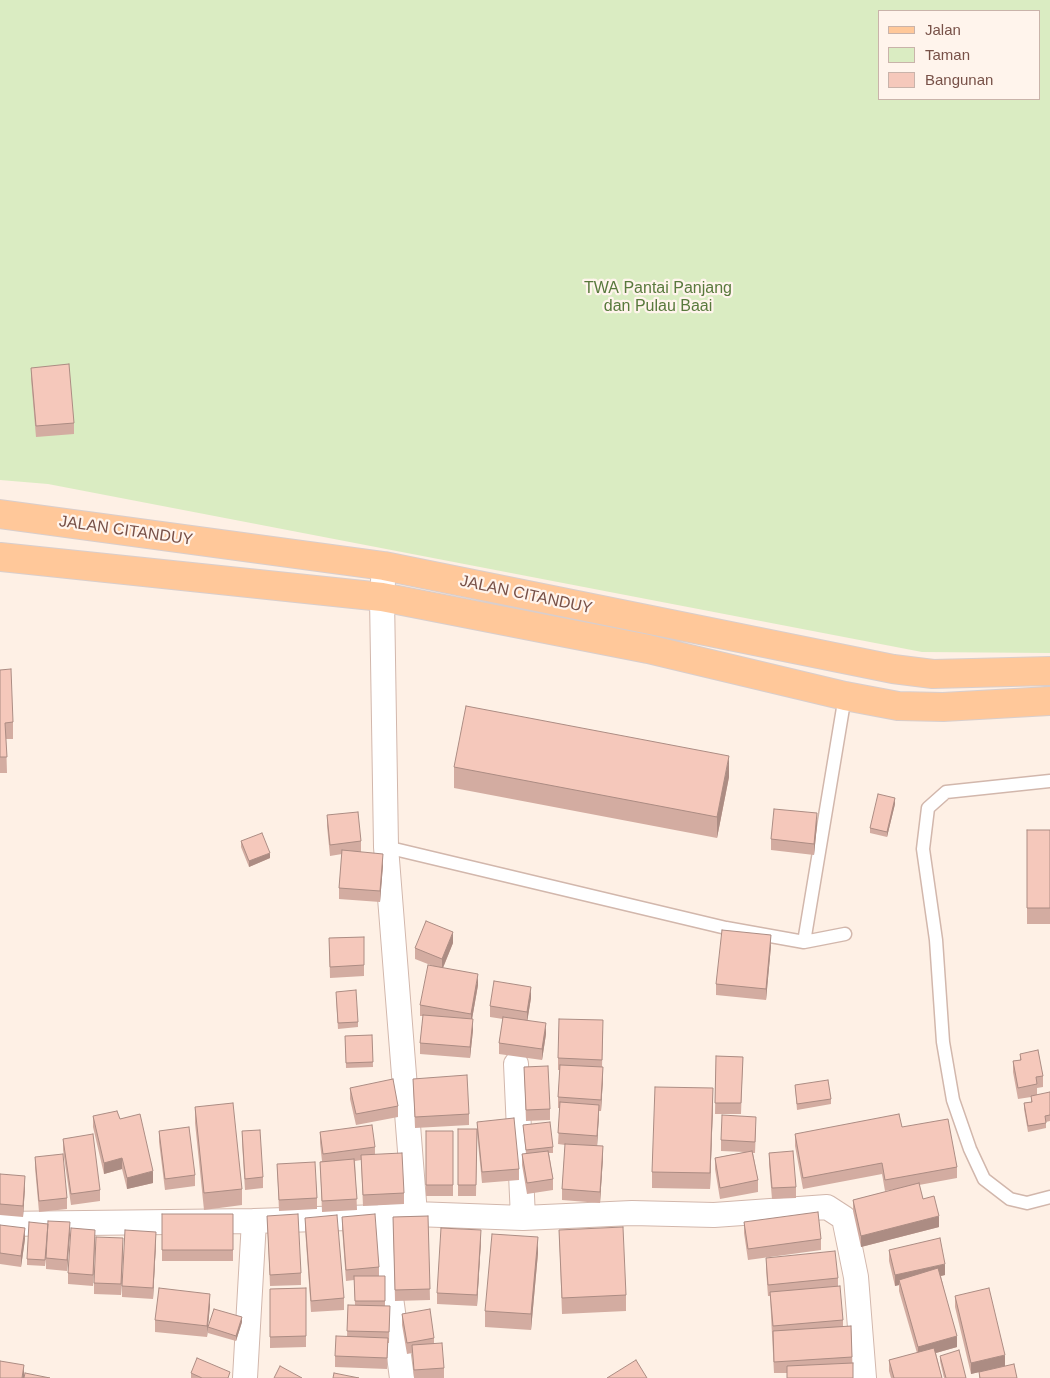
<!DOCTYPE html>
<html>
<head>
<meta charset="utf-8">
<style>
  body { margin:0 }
  #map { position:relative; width:1050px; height:1378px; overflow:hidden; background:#fef0e5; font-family:Arial,sans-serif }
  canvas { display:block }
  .legend { position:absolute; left:878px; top:10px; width:162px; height:90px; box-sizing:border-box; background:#fff4ec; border:1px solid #c9b3aa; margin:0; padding:6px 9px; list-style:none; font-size:15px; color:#785148 }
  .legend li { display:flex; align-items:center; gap:10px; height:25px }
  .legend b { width:25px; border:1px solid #c9b3aa }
</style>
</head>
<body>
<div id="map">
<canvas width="1050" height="1378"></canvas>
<ul class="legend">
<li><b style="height:6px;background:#ffc89a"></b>Jalan</li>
<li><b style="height:14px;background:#daecc2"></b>Taman</li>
<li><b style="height:14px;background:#f5c8bb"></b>Bangunan</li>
</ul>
</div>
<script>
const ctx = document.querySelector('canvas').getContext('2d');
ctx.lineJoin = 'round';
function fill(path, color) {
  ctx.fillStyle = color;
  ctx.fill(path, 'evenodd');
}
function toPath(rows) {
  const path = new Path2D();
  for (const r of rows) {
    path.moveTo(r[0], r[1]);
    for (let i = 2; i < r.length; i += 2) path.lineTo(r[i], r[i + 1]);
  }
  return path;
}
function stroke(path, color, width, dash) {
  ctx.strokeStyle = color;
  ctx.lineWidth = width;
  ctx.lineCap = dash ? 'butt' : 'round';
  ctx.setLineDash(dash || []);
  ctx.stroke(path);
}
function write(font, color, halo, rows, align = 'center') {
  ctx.font = font + ' Arial,sans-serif';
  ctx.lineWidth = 4.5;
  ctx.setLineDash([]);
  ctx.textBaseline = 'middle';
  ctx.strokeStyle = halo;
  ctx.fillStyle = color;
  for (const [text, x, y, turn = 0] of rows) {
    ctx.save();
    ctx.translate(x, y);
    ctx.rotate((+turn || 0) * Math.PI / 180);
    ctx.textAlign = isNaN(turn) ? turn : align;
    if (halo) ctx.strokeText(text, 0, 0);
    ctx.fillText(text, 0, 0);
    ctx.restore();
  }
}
fill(toPath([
  [0,0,1050,0,1050,653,922,652,48,484,0,480],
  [879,11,1039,11,1039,99,879,99]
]), '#daecc2');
const service = toPath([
  [1050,781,946,792,928,808,923,849,936,940,943,1042,953,1100,970,1149,984,1179,1010,1199,1027,1203,1050,1197],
  [386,847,726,928,804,942,845,934],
  [804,942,845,696]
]);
const minor = toPath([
  [384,566,382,597,386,847,415,1214,523,1218,632,1213,714,1215,827,1207,844,1218,856,1277,864,1378],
  [516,1064,523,1218],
  [380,1217,402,1378],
  [0,1224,254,1221],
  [245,1378,254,1221,380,1217,415,1214]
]);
const primary = toPath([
  [0,514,384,566,893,669,933,674,1050,671],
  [0,557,382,597,648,649,845,696,898,706,943,707,1050,701]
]);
stroke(service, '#d2b7ac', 15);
stroke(minor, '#d2b7ac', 26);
stroke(primary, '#d9cecc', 30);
stroke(service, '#fff', 12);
stroke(minor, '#fff', 24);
stroke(primary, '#ffc89a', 28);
fill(toPath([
  [31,368,74,423,74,434,36,437,31,379],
  [0,670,13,722,13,739,6,739,7,773,0,773],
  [454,767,729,777,717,838,454,788],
  [895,804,887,837,870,833,870,828],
  [327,815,361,841,361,852,383,865,380,902,339,899,339,888,342,854,330,856,327,826],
  [817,825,814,855,771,850,771,839],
  [1027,830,1050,830,1050,924,1027,924],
  [241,841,270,858,249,867,241,847],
  [364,937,364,976,330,978,329,938],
  [453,943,443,968,478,985,472,1019,473,1030,470,1058,420,1054,420,1043,423,1016,420,1016,420,1005,433,966,415,959,415,948],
  [771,946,766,1000,716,995,716,984],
  [336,997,358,1022,358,1027,338,1029],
  [531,998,527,1021,546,1034,542,1060,499,1054,499,1043,503,1019,490,1017,490,1006],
  [603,1031,602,1067,603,1078,601,1111,599,1111,597,1146,603,1157,600,1203,562,1200,562,1189,565,1145,558,1144,560,1108,558,1108,558,1097,560,1070,558,1070,558,1058],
  [372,1035,373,1067,346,1068,345,1036],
  [1020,1054,1043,1076,1043,1087,1037,1088,1037,1095,1050,1093,1050,1121,1046,1122,1046,1128,1028,1132,1024,1109,1024,1103,1031,1102,1031,1097,1018,1099,1013,1072,1013,1061,1020,1060],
  [716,1056,743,1057,741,1114,715,1114],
  [524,1067,550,1109,550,1120,526,1121],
  [413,1079,469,1114,469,1125,415,1128],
  [795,1085,831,1099,831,1104,797,1110],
  [350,1088,398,1106,398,1117,356,1125,350,1099],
  [713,1105,710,1189,652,1188,652,1172],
  [195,1107,242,1189,242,1205,204,1210,195,1123],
  [93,1116,120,1119,153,1183,127,1189,122,1169,104,1174,93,1127],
  [477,1122,519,1169,519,1180,482,1183,477,1133],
  [523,1125,553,1147,553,1153,549,1153,553,1179,553,1190,527,1194,522,1165,522,1154,526,1154],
  [902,1127,957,1167,957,1178,919,1185,923,1199,939,1227,861,1247,853,1211,853,1200,896,1189,885,1191,882,1174,803,1189,795,1146,795,1134],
  [756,1128,755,1153,753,1153,758,1180,758,1192,720,1199,715,1169,715,1158,745,1152,721,1151,721,1140],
  [458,1129,477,1129,476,1196,458,1196],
  [159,1131,195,1175,195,1186,165,1190,159,1142],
  [242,1131,263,1177,263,1188,245,1190,242,1142],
  [426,1131,453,1131,453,1196,426,1196],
  [320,1132,375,1147,375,1154,404,1193,404,1204,363,1206,361,1160,355,1161,357,1210,322,1212,320,1162,322,1161,320,1143],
  [63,1139,100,1190,100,1201,71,1205,63,1150],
  [769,1153,796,1187,796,1198,772,1199,769,1164],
  [35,1157,67,1198,67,1209,39,1212,35,1168],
  [277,1164,317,1198,317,1209,279,1211],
  [0,1174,25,1187,23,1217,0,1215],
  [162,1214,233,1214,233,1261,162,1261],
  [267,1216,301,1273,301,1285,270,1286],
  [428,1216,430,1300,395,1301,393,1217],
  [342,1217,379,1267,379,1276,385,1276,385,1306,390,1306,389,1343,388,1343,387,1369,335,1367,335,1356,347,1337,348,1305,355,1305,354,1280,346,1281,342,1228],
  [305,1218,344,1298,344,1310,311,1312,305,1229],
  [744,1222,821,1239,821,1250,748,1260,744,1233],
  [0,1225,25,1239,21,1267,0,1264],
  [559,1230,626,1295,626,1311,562,1314],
  [70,1233,67,1271,46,1269,46,1259,45,1266,27,1265,27,1259],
  [95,1241,93,1286,68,1284,68,1273],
  [481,1241,477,1306,437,1304,437,1293],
  [156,1243,153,1299,122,1297,122,1286],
  [123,1249,121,1295,94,1294,94,1283],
  [889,1250,945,1275,941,1276,957,1347,936,1353,942,1378,891,1378,889,1371,889,1360,917,1353,899,1291,899,1285,895,1286,889,1261],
  [538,1253,531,1330,485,1327,485,1311],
  [766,1258,838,1278,838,1286,843,1320,843,1327,851,1326,853,1378,787,1378,787,1373,774,1373,770,1296,768,1296,766,1269],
  [306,1288,306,1347,270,1348,270,1289],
  [955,1296,1005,1366,1017,1378,979,1378,979,1372,971,1374,955,1307],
  [210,1305,207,1337,155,1332,155,1320],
  [402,1314,434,1338,434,1344,444,1368,444,1378,414,1378,412,1353,407,1354,402,1325],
  [242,1322,236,1341,208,1333,208,1327],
  [940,1356,966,1378,944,1378,940,1361],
  [191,1373,230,1378,191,1378]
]), '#d3aca1');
fill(toPath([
  [729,756,729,777,717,838,717,817],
  [895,798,895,804,887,837,887,832],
  [817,813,817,825,814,855,814,844],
  [270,853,270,858,249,867,249,861],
  [383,854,383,865,380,902,380,891],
  [453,932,453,943,442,970,442,959],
  [771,935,771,946,766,1000,766,989],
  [478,974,478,985,471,1025,471,1014],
  [531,987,531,998,527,1023,527,1012],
  [473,1019,473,1030,470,1058,470,1047],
  [546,1023,546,1034,542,1060,542,1049],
  [603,1067,603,1078,601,1111,601,1100],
  [713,1088,713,1105,710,1189,710,1173],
  [599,1105,599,1116,597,1147,597,1136],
  [603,1146,603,1157,600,1203,600,1192],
  [122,1158,122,1169,104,1174,104,1163],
  [153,1171,153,1183,127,1189,127,1178],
  [25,1176,25,1187,23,1217,23,1206],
  [939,1216,939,1227,861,1247,861,1236],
  [70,1222,70,1233,67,1271,67,1260],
  [25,1228,25,1239,21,1267,21,1256],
  [95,1230,95,1241,93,1286,93,1275],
  [481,1230,481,1241,477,1306,477,1295],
  [156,1232,156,1243,153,1299,153,1288],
  [538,1237,538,1253,531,1330,531,1314],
  [123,1238,123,1249,121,1295,121,1284],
  [945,1264,945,1275,901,1285,899,1280,899,1285,895,1286,895,1275],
  [210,1294,210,1305,207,1337,207,1326],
  [242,1317,242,1322,236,1341,236,1336],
  [957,1336,957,1347,918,1358,918,1347],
  [1005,1355,1005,1366,971,1374,971,1363],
  [24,1365,24,1378,22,1378]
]), '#ac8c83');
const building = toPath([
  [69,364,74,423,36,426,31,368,69,364],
  [11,669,13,722,5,723,7,757,0,757,0,670,11,669],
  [466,706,729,756,717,817,454,767,466,706],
  [878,794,895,798,887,832,870,828,878,794],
  [774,809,817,813,814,844,771,839,774,809],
  [358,812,361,841,330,845,327,815,358,812],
  [1027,830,1050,830,1050,908,1027,908,1027,830],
  [262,833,270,853,249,861,241,841,262,833],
  [342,850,383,854,380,891,339,888,342,850],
  [426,921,453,932,442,959,415,948,426,921],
  [722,930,771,935,766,989,716,984,722,930],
  [364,937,364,965,330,967,329,938,364,937],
  [428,965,478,974,471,1014,420,1005,428,965],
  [494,981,531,987,527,1012,490,1006,494,981],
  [356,990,358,1022,338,1023,336,992,356,990],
  [423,1015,473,1019,470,1047,420,1043,423,1015],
  [503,1017,546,1023,542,1049,499,1043,503,1017],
  [559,1019,603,1020,602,1060,558,1058,559,1019],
  [372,1035,373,1062,346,1063,345,1036,372,1035],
  [1038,1050,1043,1076,1036,1077,1037,1084,1018,1088,1013,1061,1021,1060,1020,1054,1038,1050],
  [716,1056,743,1057,741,1103,715,1103,716,1056],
  [560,1065,603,1067,601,1100,558,1097,560,1065],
  [548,1066,550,1109,526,1110,524,1067,548,1066],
  [467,1075,469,1114,415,1117,413,1079,467,1075],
  [393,1079,398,1106,356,1114,350,1088,393,1079],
  [828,1080,831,1099,797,1104,795,1085,828,1080],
  [655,1087,713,1088,710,1173,652,1172,655,1087],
  [1050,1092,1050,1115,1045,1116,1046,1123,1028,1126,1024,1103,1032,1102,1031,1096,1050,1092],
  [560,1102,599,1105,597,1136,558,1133,560,1102],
  [233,1103,242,1189,204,1193,195,1107,233,1103],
  [117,1111,120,1119,140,1114,153,1171,127,1178,122,1158,104,1163,93,1116,117,1111],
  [899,1114,902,1127,948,1119,957,1167,885,1180,882,1163,803,1178,795,1134,899,1114],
  [722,1115,756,1117,755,1142,721,1140,722,1115],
  [514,1118,519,1169,482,1172,477,1122,514,1118],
  [550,1122,553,1147,526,1150,523,1125,550,1122],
  [372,1125,375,1147,323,1154,320,1132,372,1125],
  [189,1127,195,1175,165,1179,159,1131,189,1127],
  [458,1129,477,1129,476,1185,458,1185,458,1129],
  [260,1130,263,1177,245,1179,242,1131,260,1130],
  [426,1131,453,1131,453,1185,426,1185,426,1131],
  [93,1134,100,1190,71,1194,63,1139,93,1134],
  [565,1144,603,1146,600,1192,562,1189,565,1144],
  [548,1151,553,1179,527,1183,522,1154,548,1151],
  [752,1151,758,1180,720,1188,715,1158,752,1151],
  [793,1151,796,1187,772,1188,769,1153,793,1151],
  [402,1153,404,1193,363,1195,361,1155,402,1153],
  [63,1154,67,1198,39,1201,35,1157,63,1154],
  [354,1159,357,1199,322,1201,320,1162,354,1159],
  [315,1162,317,1198,279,1200,277,1164,315,1162],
  [0,1174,25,1176,23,1206,0,1204,0,1174],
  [919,1183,923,1199,934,1196,939,1216,861,1236,853,1200,919,1183],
  [818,1212,821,1239,748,1249,744,1222,818,1212],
  [162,1214,233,1214,233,1250,162,1250,162,1214],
  [298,1214,301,1273,270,1275,267,1216,298,1214],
  [375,1214,379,1267,346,1270,342,1217,375,1214],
  [337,1215,344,1298,311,1301,305,1218,337,1215],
  [428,1216,430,1289,395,1290,393,1217,428,1216],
  [48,1221,70,1222,67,1260,46,1258,48,1221],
  [29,1222,48,1224,45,1260,27,1259,29,1222],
  [0,1225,25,1228,21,1256,0,1253,0,1225],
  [623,1227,626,1295,562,1298,559,1230,623,1227],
  [71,1228,95,1230,93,1275,68,1273,71,1228],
  [441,1228,481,1230,477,1295,437,1293,441,1228],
  [125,1230,156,1232,153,1288,122,1286,125,1230],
  [492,1234,538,1237,531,1314,485,1311,492,1234],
  [96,1237,123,1238,121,1284,94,1283,96,1237],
  [940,1238,945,1264,895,1275,889,1250,940,1238],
  [835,1251,838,1278,768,1285,766,1258,835,1251],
  [938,1268,957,1336,918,1347,899,1280,938,1268],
  [354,1276,385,1276,385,1301,355,1301,354,1276],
  [840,1286,843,1320,773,1326,770,1292,840,1286],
  [159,1288,210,1294,207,1326,155,1320,159,1288],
  [306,1288,306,1336,270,1337,270,1289,306,1288],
  [989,1288,1005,1355,971,1363,955,1296,989,1288],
  [348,1305,390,1306,389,1332,347,1331,348,1305],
  [214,1309,242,1317,236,1336,208,1327,214,1309],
  [430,1309,434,1338,407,1343,402,1314,430,1309],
  [851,1326,852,1357,774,1362,773,1331,851,1326],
  [336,1336,388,1338,387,1358,335,1356,336,1336],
  [442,1343,444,1368,414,1370,412,1345,442,1343],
  [934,1348,942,1378,894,1378,889,1360,934,1348],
  [959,1350,966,1378,946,1378,940,1356,959,1350],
  [197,1358,230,1372,228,1378,202,1378,191,1373,197,1358],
  [636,1360,647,1378,607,1378,636,1360],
  [0,1361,24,1365,22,1378,0,1378,0,1361],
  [853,1363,853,1378,787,1378,787,1366,853,1363],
  [1014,1364,1017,1378,980,1378,979,1372,1014,1364],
  [280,1366,302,1378,274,1378,280,1366],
  [25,1373,50,1378,24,1378,25,1373],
  [334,1373,359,1378,333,1378,334,1373]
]);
fill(building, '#f5c8bb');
stroke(building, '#ac8c83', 1);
write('16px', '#58793c', '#fff4ec', [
  ["TWA Pantai Panjang",658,289],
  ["dan Pulau Baai",658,307]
]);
write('16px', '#785148', '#fff4ec', [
  ["JALAN CITANDUY",126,531,8],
  ["JALAN CITANDUY",526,595,12]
]);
</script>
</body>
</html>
